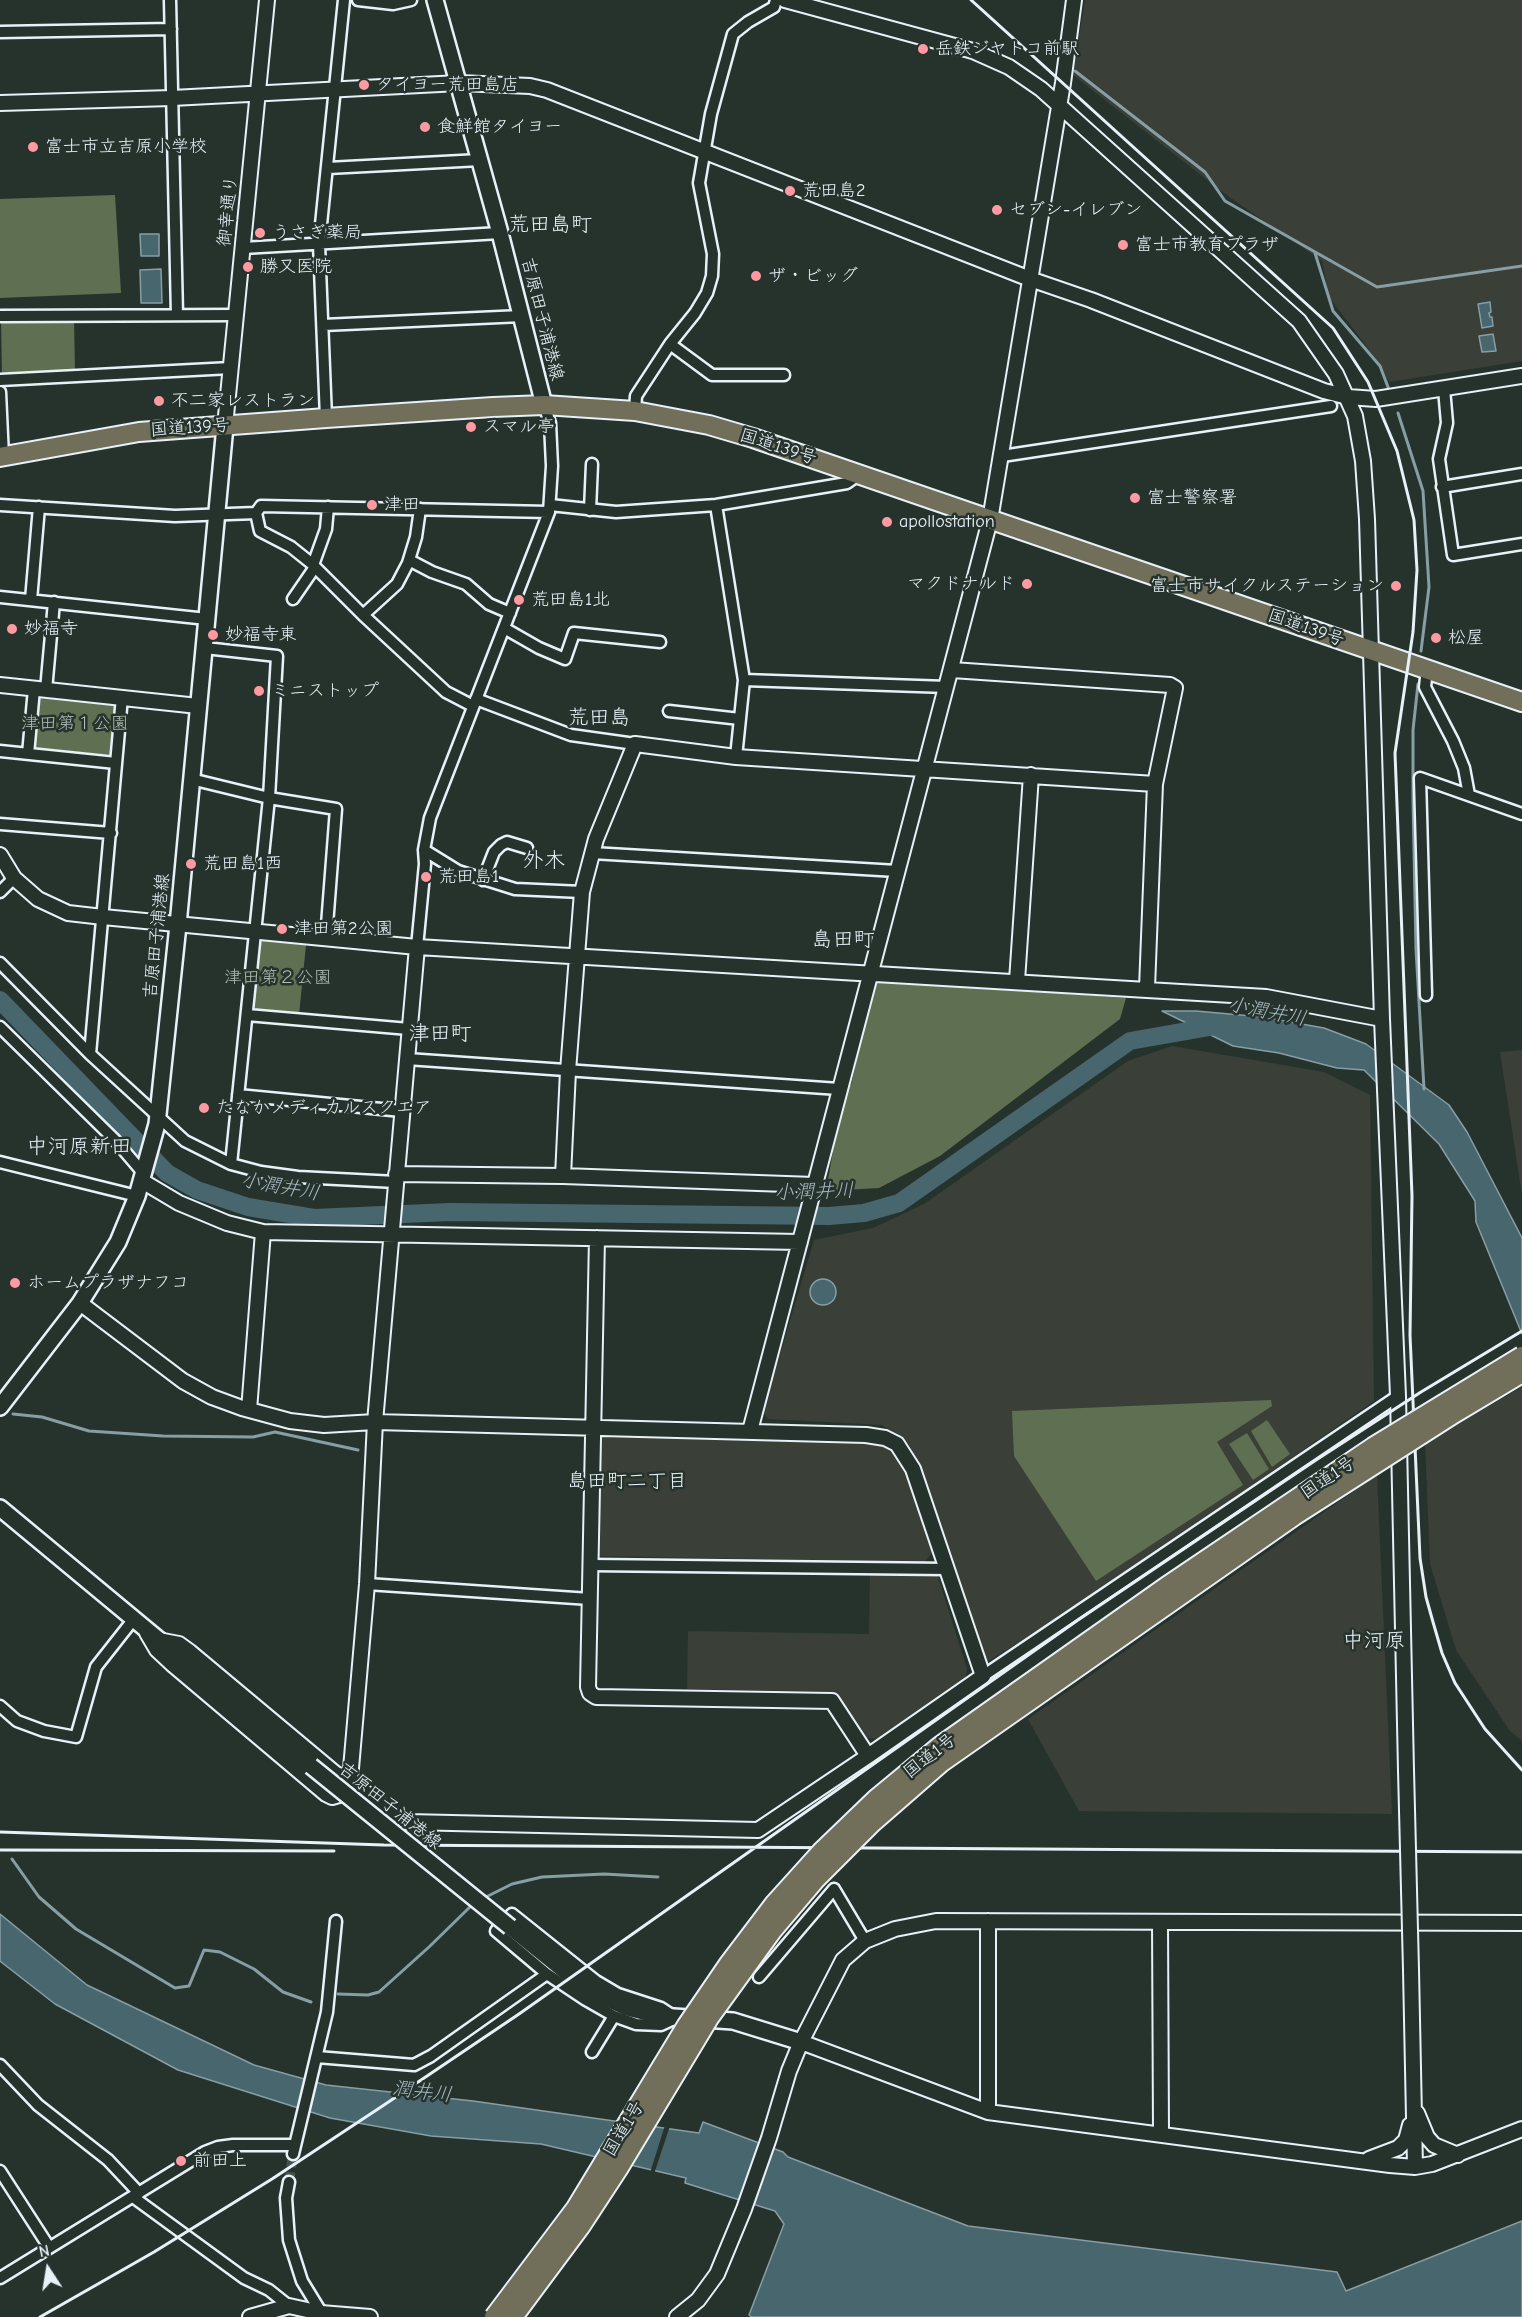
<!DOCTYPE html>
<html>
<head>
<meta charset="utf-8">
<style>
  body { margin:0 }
  #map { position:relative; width:1522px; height:2317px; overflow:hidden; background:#26332d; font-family:"Comic Neue",sans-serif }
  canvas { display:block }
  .north { position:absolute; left:18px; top:2239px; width:60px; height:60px; -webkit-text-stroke:4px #26332d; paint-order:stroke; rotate:348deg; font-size:16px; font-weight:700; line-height:24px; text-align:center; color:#e8f1f8 }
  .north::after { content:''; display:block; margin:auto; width:21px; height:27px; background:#e8f1f8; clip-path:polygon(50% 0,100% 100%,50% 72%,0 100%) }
</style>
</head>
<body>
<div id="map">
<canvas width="1522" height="2317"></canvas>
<div class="north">N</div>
</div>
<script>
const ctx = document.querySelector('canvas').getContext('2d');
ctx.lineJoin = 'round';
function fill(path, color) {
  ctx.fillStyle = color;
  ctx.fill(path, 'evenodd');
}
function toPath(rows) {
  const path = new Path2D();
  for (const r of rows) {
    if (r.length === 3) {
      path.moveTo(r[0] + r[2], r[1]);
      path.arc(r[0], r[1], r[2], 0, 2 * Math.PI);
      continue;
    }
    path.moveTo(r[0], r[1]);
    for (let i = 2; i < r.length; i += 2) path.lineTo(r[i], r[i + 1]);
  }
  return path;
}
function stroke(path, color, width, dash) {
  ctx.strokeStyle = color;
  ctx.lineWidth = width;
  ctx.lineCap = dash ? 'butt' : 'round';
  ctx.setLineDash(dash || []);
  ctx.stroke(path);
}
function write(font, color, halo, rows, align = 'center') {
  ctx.font = font + ' "Comic Neue","Klee One",sans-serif';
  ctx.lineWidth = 5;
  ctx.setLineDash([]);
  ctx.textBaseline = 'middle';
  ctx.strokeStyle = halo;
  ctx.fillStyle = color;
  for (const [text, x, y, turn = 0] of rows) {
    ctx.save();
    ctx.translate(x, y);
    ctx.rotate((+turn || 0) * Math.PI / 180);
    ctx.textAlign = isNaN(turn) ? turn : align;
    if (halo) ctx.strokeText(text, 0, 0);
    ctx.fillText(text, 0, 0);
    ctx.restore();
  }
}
fill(toPath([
  [1085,0,1522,0,1522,361,1389,382,1380,364,1329,297,1322,261,1225,194,1073,75],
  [1172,1046,1324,1072,1370,1095,1374,1401,1094,1595,984,1664,910,1445,882,1425,768,1419,763,1412,814,1240,873,1228,924,1204,1128,1061],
  [1522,1050,1522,1195,1500,1052],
  [1522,1387,1522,1741,1510,1731,1456,1650,1430,1564,1425,1442],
  [604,1437,880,1442,892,1447,904,1465,933,1552,924,1562,596,1556,598,1438],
  [1377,1475,1392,1814,1079,1811,1028,1719],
  [870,1571,937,1574,967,1669,965,1679,878,1739,868,1738,834,1692,687,1689,688,1631,869,1634]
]), '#3a3f38');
fill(toPath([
  [115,195,121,293,0,298,0,199],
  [74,316,75,373,2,378,1,319],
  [38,694,117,701,112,755,34,748],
  [257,940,306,945,299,1015,250,1010],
  [875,980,1126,998,1120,1019,940,1156,879,1188,826,1191,844,1088,851,1085,863,1032,862,1027],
  [1271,1400,1272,1406,1217,1442,1243,1485,1096,1581,1014,1456,1012,1411],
  [1267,1420,1290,1454,1272,1467,1251,1431],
  [1247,1433,1269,1469,1253,1480,1229,1444]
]), '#5f6f51');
const water = toPath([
  [140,234,159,234,159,256,141,256,140,234],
  [161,269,162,303,141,303,140,270,161,269],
  [1490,302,1491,312,1489,313,1490,317,1492,317,1493,326,1482,328,1478,304,1490,302],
  [1493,334,1496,351,1482,352,1479,336,1493,334],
  [1162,1011,1196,1011,1263,1017,1324,1028,1366,1044,1449,1105,1467,1132,1522,1238,1522,1334,1476,1222,1475,1201,1439,1144,1364,1070,1337,1068,1279,1053,1233,1046,1162,1011],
  [823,1292,13],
  [0,1914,87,1985,254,2065,326,2085,473,2101,699,2133,703,2122,783,2152,788,2157,968,2226,1337,2272,1346,2291,1522,2221,1522,2317,752,2317,749,2315,784,2224,775,2211,685,2183,686,2178,541,2144,431,2136,330,2118,178,2070,55,2004,0,1961,0,1914]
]);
fill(water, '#48666e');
stroke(water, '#889ea5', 1.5);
fill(toPath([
  [665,2125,670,2126,654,2174,650,2173]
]), '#26332d');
stroke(toPath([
  [1075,71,1205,172,1225,201,1377,287,1522,266],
  [1315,253,1333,311,1380,366,1388,387],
  [1398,413,1423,491,1429,587,1421,651],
  [1418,684,1413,730,1413,800,1416,949,1424,1089],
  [13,1414,42,1417,89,1431,163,1436,253,1437,275,1432,358,1450],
  [12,1859,39,1897,76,1929,175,1988,189,1986,204,1950,220,1952,254,1969,283,1992,311,2002],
  [484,1898,512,1884,542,1877,604,1874,658,1877],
  [338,1994,368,1995,379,1992,429,1947,473,1904]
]), '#889ea5', 3);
stroke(toPath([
  [0,1000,167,1173,197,1190,248,1207,314,1218,450,1212,829,1216,864,1213,899,1203,1130,1041,1221,1025]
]), '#48666e', 18);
stroke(toPath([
  [289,2182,293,2154]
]), '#43504b', 10, [10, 5]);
const minor = toPath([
  [170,0,177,315],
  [358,0,393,4,411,0],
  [0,32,171,29],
  [328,168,480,160],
  [243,248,500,233],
  [0,316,236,315],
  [323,325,522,316],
  [670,344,712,375,784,375],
  [0,380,231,368],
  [1444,389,1447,423,1439,459,1453,555,1522,544],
  [0,392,3,457],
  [635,411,636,396,670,344,695,313,707,293,712,276,713,254,699,183,711,114,733,34,748,22,774,7,776,0],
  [326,418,319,244,344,0],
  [1002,456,1331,406],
  [1442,487,1522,474],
  [0,505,175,516,256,513,261,506,549,512],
  [550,505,616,512,716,505,847,483,861,473],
  [716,505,744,680,736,757],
  [590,510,592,464],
  [256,513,260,531,291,547,311,563,363,615,446,692,473,706],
  [409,560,432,572,466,584,489,604,510,613],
  [313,565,326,529,328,507],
  [0,597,207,619],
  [293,599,315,567],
  [31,600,39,507],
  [363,615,397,584,408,563,416,537,420,509],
  [504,628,539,648,565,659,574,633,660,642],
  [205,648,277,656,269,798,231,1164],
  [1427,669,1425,687,1453,741,1464,768,1469,795],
  [744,680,947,687],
  [46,690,54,602],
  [476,699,571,735,635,744],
  [669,711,740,719],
  [0,751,116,763],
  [28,754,34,689],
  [191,779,269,798,336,809,326,938],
  [0,824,111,833],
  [424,850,458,871,515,889,582,892],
  [592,853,897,871],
  [483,880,494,852,501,845,507,842,527,848],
  [0,892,14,878],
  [417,947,425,864,424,850,430,818,549,512,552,466,550,423,544,405],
  [0,963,90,1054,185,1141,231,1164,261,1172,298,1177,396,1182],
  [1426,995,1420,778,1522,814],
  [247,1015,409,1029],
  [0,1027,115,1140,144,1174],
  [90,1054,122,697],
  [407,1059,839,1089],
  [238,1095,402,1111],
  [0,1162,137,1196],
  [591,1565,947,1569],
  [367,1584,590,1599],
  [983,1676,1398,1396],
  [0,1706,17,1721,44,1731,76,1737,96,1667,133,1620],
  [512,1914,596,1981,618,1994,661,2008,676,2018,661,2025,636,2024,614,2016,586,2000,547,1974,496,1931,512,1914],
  [759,1977,834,1889,865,1941],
  [592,2052,614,2016],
  [317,2057,414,2065,431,2056,547,1974],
  [0,2065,38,2105,108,2160,139,2193],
  [293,2154,327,2012,336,1921],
  [0,2171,49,2247],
  [289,2182,286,2198,289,2240,302,2281,324,2317],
  [133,2197,244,2278,269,2290,289,2306],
  [0,2278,205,2152,218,2147,233,2145,295,2145]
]);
const tertiary = toPath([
  [785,0,973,51,1009,67,1041,89,1299,321,1336,374,1355,416,1363,461,1367,519,1382,1019,1398,1396,1406,1770],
  [0,103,172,98,459,83,530,86,547,90,1030,279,1091,300,1324,391,1348,397,1376,399,1522,376],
  [225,426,267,0],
  [952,670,1170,685,1175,688,1155,784,1147,988],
  [0,685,198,706],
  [0,855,14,878,38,899,68,913,103,917,417,947,1266,997,1382,1019],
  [1017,981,1031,775],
  [396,1174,563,1176,814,1185],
  [563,1176,568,1071,582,892,596,839,635,744,736,757,1155,784],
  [142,1181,179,1203,227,1223,263,1232,800,1242],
  [80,1303,183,1381,212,1397,242,1408,290,1421,324,1425,375,1422,866,1435,885,1438,897,1444,913,1469,983,1676,868,1756],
  [249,1410,263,1232],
  [750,1431,990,520,1063,83,1074,0],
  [147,1633,157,1650,172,1664,326,1794,332,1797,339,1795,350,1780,367,1584,375,1422,417,947],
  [158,1640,179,1644,190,1652,336,1774,350,1780,396,1818,408,1822,758,1830,868,1756,832,1701,596,1697,590,1693,588,1687,597,1238],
  [1160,1922,1161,2134],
  [1411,1970,1415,2167],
  [801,2042,988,2112,1390,2165,1415,2167,1432,2164,1522,2129],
  [988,2112,988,1921],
  [1417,2113,1427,2137,1434,2145,1458,2155],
  [1369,2159,1398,2148,1406,2140,1410,2125],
  [250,2317,289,2306,321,2313,370,2317],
  [677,2317,698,2300,717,2274,744,2209,769,2138,789,2071,801,2042,843,1960,865,1941,895,1929,936,1921,1522,1923]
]);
const secondary = toPath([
  [435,0,500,233,544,405],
  [0,1407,80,1303,118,1242,137,1196,157,1124,178,925,225,426],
  [0,1508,311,1766],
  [510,1927,567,1973,603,1997,627,2008,659,2016,733,2021,801,2042]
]);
const trunk = toPath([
  [0,457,139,432,326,418,493,407,544,405,635,411,709,425,753,438,1522,702]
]);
stroke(minor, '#e8f1f8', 15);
stroke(tertiary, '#e8f1f8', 18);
stroke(secondary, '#e8f1f8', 20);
stroke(trunk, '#e8f1f8', 22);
stroke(minor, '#26332d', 10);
stroke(tertiary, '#26332d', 14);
stroke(secondary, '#26332d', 15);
stroke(trunk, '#716e59', 18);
stroke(toPath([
  [971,0,1333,328,1368,382,1397,451,1414,520,1417,570,1413,632,1395,753,1412,1196,1410,1335,1420,1558,1426,1597,1433,1622,1442,1653,1455,1683,1485,1729,1522,1770],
  [0,1832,384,1845,1522,1852],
  [0,1850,334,1851],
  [40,2317,154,2252,272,2179,384,2105,519,2014,1078,1620,1316,1460,1421,1392,1522,1331]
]), '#e8f1f8', 3);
const tertiaryBridge = toPath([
  [1406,1770,1411,1970]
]);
const secondaryBridge = toPath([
  [311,1766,510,1927]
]);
const trunkBridge = toPath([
  [494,2317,576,2208,687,2025,728,1965,775,1903,821,1852,876,1799,940,1746,1167,1586,1373,1447,1522,1356],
  [513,2317,580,2227,618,2169,709,2018,772,1931,816,1879,872,1823,942,1762,1294,1516,1455,1413,1522,1373]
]);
stroke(tertiaryBridge, '#e8f1f8', 18, []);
stroke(secondaryBridge, '#e8f1f8', 20, []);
stroke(trunkBridge, '#e8f1f8', 22, []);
stroke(tertiaryBridge, '#26332d', 14);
stroke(secondaryBridge, '#26332d', 15);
stroke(trunkBridge, '#716e59', 18);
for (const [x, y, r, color] of [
  [923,49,6,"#ff9aa2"],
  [364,85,6,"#ff9aa2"],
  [425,127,6,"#ff9aa2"],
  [33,147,6,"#ff9aa2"],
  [790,191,6,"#ff9aa2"],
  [997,210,6,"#ff9aa2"],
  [260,233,6,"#ff9aa2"],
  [1123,245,6,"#ff9aa2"],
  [248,267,6,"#ff9aa2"],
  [756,276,6,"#ff9aa2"],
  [159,401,6,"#ff9aa2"],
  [471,427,6,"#ff9aa2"],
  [1135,498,6,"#ff9aa2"],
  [372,505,6,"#ff9aa2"],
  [887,522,6,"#ff9aa2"],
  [1027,584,6,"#ff9aa2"],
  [1396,586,6,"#ff9aa2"],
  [519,600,6,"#ff9aa2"],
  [12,629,6,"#ff9aa2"],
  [213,635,6,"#ff9aa2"],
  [1436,638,6,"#ff9aa2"],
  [259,691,6,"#ff9aa2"],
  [191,864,6,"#ff9aa2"],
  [426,877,6,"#ff9aa2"],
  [282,929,6,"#ff9aa2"],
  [204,1108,6,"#ff9aa2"],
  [15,1283,6,"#ff9aa2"],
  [181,2161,6,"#ff9aa2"]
]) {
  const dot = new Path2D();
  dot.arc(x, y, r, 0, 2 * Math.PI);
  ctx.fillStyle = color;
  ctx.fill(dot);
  stroke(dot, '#26332d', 2);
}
write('18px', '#e8f1f8', '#26332d', [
  ["岳鉄ジヤトコ前駅",935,49],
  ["タイヨー荒田島店",376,85],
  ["食鮮館タイヨー",437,127],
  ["富士市立吉原小学校",45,147],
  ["荒田島2",802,191],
  ["セブン-イレブン",1009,210],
  ["うさぎ薬局",272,233],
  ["富士市教育プラザ",1135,245],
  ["勝又医院",260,267],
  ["ザ・ビッグ",768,276],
  ["不二家レストラン",171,401],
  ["スマル亭",483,427],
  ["富士警察署",1147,498],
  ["津田",384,505],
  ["apollostation",899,522],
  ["マクドナルド",1015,584,"right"],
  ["富士市サイクルステーション",1384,586,"right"],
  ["荒田島1北",531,600],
  ["妙福寺",24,629],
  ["妙福寺東",225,635],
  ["松屋",1448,638],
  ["ミニストップ",271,691],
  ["荒田島1西",203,864],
  ["荒田島1",438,877],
  ["津田第2公園",294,929],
  ["たなかメディカルスクエア",216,1108],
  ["ホームプラザナフコ",27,1283],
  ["前田上",193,2161]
], 'left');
write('18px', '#e8f1f8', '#26332d', [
  ["御幸通り",228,211,-84],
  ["吉原田子浦港線",542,319,76],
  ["国道139号",190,428,-4],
  ["国道139号",778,447,18],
  ["国道139号",1306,628,19],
  ["吉原田子浦港線",157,936,-84],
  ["国道1号",1328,1478,-34],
  ["国道1号",930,1756,-38],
  ["吉原田子浦港線",390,1806,39],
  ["国道1号",624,2129,-59]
]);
write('18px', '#b1bdb5', '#26332d', [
  ["津田第１公園",75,724],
  ["津田第２公園",278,978]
]);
write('italic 20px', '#a8b9c1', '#26332d', [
  ["小潤井川",1267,1012,11],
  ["小潤井川",280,1187,10],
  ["小潤井川",814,1192,-2],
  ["潤井川",422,2092,7]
]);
write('20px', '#e8f1f8', '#26332d', [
  ["島田町二丁目",627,1481]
]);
write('21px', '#e8f1f8', '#26332d', [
  ["荒田島町",550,225],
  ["荒田島",599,718],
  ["外木",544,861],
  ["島田町",843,940],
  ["津田町",440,1034],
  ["中河原新田",79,1147],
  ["中河原",1374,1641]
]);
</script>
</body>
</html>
